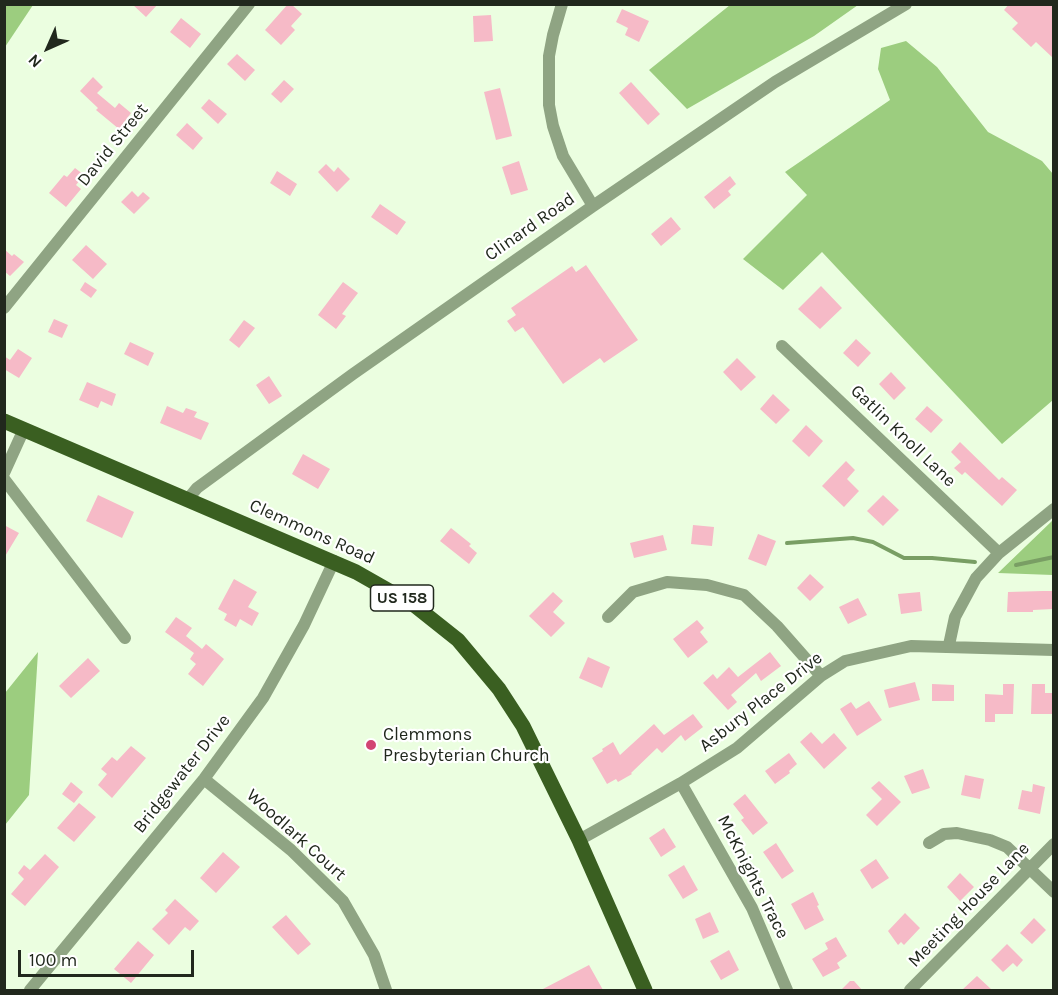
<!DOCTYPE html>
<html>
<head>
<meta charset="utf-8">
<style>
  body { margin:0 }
  #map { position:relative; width:1058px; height:995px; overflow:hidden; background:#ebfee0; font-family:Karla,sans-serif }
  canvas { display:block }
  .frame { position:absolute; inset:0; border:6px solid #21281d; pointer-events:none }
  .north { position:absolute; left:18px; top:18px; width:60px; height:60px; -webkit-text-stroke:4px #fff; paint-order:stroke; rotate:225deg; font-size:16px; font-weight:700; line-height:24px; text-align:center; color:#21281d }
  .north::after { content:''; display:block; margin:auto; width:21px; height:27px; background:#21281d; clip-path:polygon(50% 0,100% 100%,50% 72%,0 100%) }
  .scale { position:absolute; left:18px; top:950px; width:176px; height:27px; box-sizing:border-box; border:3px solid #21281d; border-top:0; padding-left:8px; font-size:18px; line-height:21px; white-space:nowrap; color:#21281d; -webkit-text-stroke:4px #fff; paint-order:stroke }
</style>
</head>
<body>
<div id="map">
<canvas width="1058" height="995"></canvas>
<div class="frame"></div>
<div class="north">N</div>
<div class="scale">100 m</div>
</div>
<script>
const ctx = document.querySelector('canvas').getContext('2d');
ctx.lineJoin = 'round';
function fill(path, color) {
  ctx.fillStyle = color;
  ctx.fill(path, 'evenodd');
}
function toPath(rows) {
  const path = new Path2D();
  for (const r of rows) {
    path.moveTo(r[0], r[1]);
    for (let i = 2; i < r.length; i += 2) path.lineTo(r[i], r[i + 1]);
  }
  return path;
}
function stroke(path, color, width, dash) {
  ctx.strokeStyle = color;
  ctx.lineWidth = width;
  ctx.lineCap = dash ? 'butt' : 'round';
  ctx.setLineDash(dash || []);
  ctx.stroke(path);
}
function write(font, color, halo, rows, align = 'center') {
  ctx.font = font + ' Karla,sans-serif';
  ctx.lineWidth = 4.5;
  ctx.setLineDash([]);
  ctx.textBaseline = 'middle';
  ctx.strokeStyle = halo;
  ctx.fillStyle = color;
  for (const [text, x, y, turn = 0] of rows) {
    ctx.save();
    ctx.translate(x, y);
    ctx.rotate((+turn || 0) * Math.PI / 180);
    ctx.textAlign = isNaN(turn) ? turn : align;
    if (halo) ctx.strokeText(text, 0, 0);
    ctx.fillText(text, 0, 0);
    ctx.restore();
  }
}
fill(toPath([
  [5,4,33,5,5,47,4,5],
  [730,5,730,4,858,5,814,36,687,109,649,70],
  [906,41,937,67,988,132,1042,161,1053,174,1053,400,1002,444,822,252,783,290,743,259,807,195,785,172,890,100,878,69,881,48],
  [1053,520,1053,575,998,573],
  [38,652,29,795,5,825,5,693]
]), '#9ccd7f');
stroke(toPath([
  [787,543,853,538,873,542,904,558,932,558,975,562],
  [1016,565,1054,557]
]), '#799e64', 4);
fill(toPath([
  [132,4,158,4,146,17],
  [288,4,291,4,302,14,291,26,295,30,281,45,265,30],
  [1009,4,1053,4,1053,58,1036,42,1031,47,1012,29,1018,23,1004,10],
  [622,9,649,21,639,42,625,35,628,28,616,22],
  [491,15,493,41,474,42,473,16],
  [181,18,201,34,190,48,170,32],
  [237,54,255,70,245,81,227,64],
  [93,77,103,87,97,93,115,108,119,103,131,113,119,129,96,110,98,108,80,91],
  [284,80,294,89,281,103,271,94],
  [631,82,660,114,648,125,619,93],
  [500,88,512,136,496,140,484,92],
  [209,99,227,114,218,124,201,108],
  [187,123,203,138,193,150,176,135],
  [519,161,528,190,511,195,502,167],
  [326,164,334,172,338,167,350,179,337,192,318,172],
  [75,168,84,175,76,185,81,189,66,207,49,193,64,175,67,177],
  [277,171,297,184,290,196,270,183],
  [730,176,736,184,728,191,731,195,714,209,704,197],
  [132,191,138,197,143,192,150,198,134,214,121,202],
  [380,204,406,222,397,235,371,217],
  [671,217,681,229,661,246,651,234],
  [86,245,107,264,93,279,72,260],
  [4,249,12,256,14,254,24,262,10,276,4,271],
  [586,265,638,340,604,363,600,358,563,384,523,327,515,332,507,321,516,315,511,308,572,266,576,272],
  [85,282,97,290,91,298,80,290],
  [343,282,358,293,342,314,346,316,336,329,318,315],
  [821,286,842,308,820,329,798,309],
  [54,319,68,325,62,338,48,332],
  [244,320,255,328,239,348,229,340],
  [856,339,871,353,858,367,843,353],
  [130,342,154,353,148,366,124,354],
  [18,349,32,358,19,378,4,369,4,356,10,360],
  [737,358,756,377,741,391,723,372],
  [891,372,906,388,894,400,879,384],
  [269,376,282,396,269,404,256,385],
  [87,382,116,394,112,406,101,401,98,408,79,400],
  [773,394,790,410,776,424,760,409],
  [167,406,183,413,186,408,197,412,194,417,209,423,201,440,160,423],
  [927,406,943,420,931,433,915,419],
  [806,425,823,441,809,457,792,441],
  [960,442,999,480,1002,477,1017,490,1002,506,965,472,962,475,954,468,961,462,951,452],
  [303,454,330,469,318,489,292,474],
  [846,461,855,470,847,479,859,491,844,507,822,486],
  [98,495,134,512,122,538,86,521],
  [883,495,899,510,883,526,867,511],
  [4,525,19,533,4,558],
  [693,525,714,527,712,546,691,544],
  [451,528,471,544,469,546,477,553,469,564,440,541],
  [758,534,776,541,766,566,748,559],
  [663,535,667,550,634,558,630,543],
  [810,574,824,587,810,601,797,588],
  [234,579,257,592,248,607,259,613,252,626,240,619,236,627,224,620,227,614,218,609],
  [1043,591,1053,591,1053,609,1033,610,1033,612,1007,612,1008,592],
  [553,592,563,601,553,612,565,623,551,637,529,616],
  [920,592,922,611,901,614,898,594],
  [858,598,867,615,848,624,839,607],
  [176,617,192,628,186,636,202,649,206,644,224,659,203,686,188,674,196,664,190,659,194,653,165,632],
  [697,620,704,628,700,632,708,642,688,658,673,639],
  [770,652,781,666,761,681,756,673,731,695,737,702,728,710,703,683,713,674,717,679,729,667,738,677],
  [588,657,610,667,602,688,579,678],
  [88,658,100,671,71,698,59,686],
  [915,682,920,700,889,708,884,690],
  [932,684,954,685,954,701,932,701],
  [1003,684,1014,684,1013,714,995,714,995,722,985,722,985,694,1003,695],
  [1032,684,1045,684,1045,693,1053,693,1053,714,1031,714],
  [869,701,882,720,857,736,840,709,851,702,856,709],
  [693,714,703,727,685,741,681,735,662,753,657,748,631,773,632,774,618,782,616,779,607,784,592,758,603,751,602,749,613,742,620,755,654,724,664,735],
  [811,732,822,744,834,733,847,748,824,769,800,742],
  [131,746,146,758,112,798,98,785,107,774,101,769,112,757,117,761],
  [789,753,797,764,789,771,790,773,775,784,765,771],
  [923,769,930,788,912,794,904,776],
  [965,775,984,779,980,799,961,795],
  [879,781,901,802,877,826,866,815,882,799,871,788],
  [71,782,83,792,74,803,62,794],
  [1033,784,1045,787,1040,814,1018,809,1022,790,1032,792],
  [745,794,768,823,753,835,741,820,744,818,733,804],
  [79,803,96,817,74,842,57,828],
  [664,828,676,847,661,857,649,838],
  [776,843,794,871,782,879,763,852],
  [223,852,240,867,216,893,200,878],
  [45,854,59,867,25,906,11,894,24,879,18,873,24,865,30,870],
  [876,859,889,878,872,889,860,870],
  [684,865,698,890,683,899,668,875],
  [960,873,974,887,960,901,947,887],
  [813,892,819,905,817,906,824,920,805,930,791,904],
  [175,899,199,921,190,931,185,927,169,945,152,929,168,913,165,910],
  [710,912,719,932,703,939,695,919],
  [905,913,920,928,904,945,901,942,898,945,888,931],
  [286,915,311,944,298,955,272,927],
  [1034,918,1046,930,1032,944,1020,933],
  [836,937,847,956,837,963,840,968,823,977,812,959,828,949,825,943],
  [138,941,154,955,131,983,114,969],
  [1007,944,1023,960,1017,967,1013,963,1003,972,991,960],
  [729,950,739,970,721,980,710,961],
  [589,965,603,990,541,990],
  [977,976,992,990,962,990],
  [850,981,854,981,862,990,841,990]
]), '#f6bac7');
stroke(toPath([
  [562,4,553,35,549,56,549,105,553,126,563,156,593,206],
  [4,308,249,4],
  [782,346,999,553],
  [4,473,24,429],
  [4,479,125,638],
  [188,499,197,488,353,374,593,206,775,82,906,4],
  [608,617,633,592,667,582,707,585,744,595,777,626,821,676],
  [949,645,955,617,976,578,999,553,1054,509],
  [204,779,291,850,343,901,374,955,386,990],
  [681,783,752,908,787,990],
  [579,840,681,783,737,748,821,676,845,661,911,646,1054,650],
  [929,843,944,834,957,833,990,840,1007,847,1054,892],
  [30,990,204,779,263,698,304,625,334,561],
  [910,990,1054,844]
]), '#8fa483', 12);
stroke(toPath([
  [4,421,356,572,414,605,458,640,499,689,523,726,579,840,645,990]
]), '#3a5f21', 15);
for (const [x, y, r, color] of [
  [371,745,6,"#d24473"]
]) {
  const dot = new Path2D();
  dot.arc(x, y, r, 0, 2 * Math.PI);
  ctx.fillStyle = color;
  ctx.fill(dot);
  stroke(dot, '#fff', 2);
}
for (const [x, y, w] of [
  [402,598,63]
]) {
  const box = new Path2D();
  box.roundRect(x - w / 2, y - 13, w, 26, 4.5);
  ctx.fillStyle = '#fff';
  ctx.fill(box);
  stroke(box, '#21281d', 1.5);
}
write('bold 16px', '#21281d', null, [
  ["US 158",402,598]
]);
write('18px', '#21281d', '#fff', [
  ["David Street",113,145,-51],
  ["Clinard Road",530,227,-35],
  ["Gatlin Knoll Lane",903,436,44],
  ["Clemmons Road",312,532,24],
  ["Asbury Place Drive",761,702,-38],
  ["Bridgewater Drive",182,774,-52],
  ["Woodlark Court",296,835,42],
  ["McKnights Trace",753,877,63],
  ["Meeting House Lane",969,905,-46]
]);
write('18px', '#21281d', '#fff', [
  ["Clemmons",383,735],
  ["Presbyterian Church",383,756]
], 'left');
</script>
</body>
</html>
